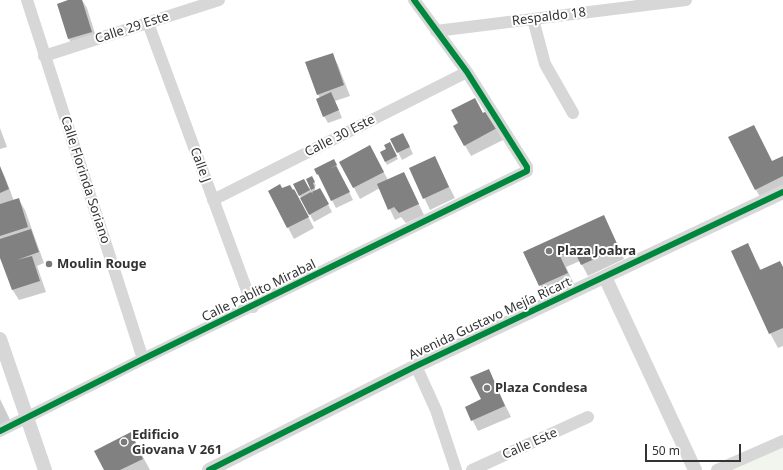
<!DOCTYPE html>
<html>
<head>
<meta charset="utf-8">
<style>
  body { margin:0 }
  #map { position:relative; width:783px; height:470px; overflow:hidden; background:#fff; font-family:"Noto Sans",sans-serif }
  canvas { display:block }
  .scale { position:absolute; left:645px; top:444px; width:96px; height:18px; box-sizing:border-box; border:2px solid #333; border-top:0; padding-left:5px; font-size:12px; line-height:14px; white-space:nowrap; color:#333; -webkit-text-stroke:3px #fff; paint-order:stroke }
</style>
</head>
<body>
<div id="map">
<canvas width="783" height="470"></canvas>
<div class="scale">50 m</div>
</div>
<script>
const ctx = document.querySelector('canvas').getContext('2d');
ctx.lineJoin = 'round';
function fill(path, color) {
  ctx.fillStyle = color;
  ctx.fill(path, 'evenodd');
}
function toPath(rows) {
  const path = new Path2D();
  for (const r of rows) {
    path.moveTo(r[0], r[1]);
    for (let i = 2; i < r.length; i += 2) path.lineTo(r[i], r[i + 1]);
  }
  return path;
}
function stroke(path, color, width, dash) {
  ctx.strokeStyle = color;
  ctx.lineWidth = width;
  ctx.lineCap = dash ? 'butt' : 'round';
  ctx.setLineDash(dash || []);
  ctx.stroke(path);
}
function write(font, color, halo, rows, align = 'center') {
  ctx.font = font + ' "Noto Sans",sans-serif';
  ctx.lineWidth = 4;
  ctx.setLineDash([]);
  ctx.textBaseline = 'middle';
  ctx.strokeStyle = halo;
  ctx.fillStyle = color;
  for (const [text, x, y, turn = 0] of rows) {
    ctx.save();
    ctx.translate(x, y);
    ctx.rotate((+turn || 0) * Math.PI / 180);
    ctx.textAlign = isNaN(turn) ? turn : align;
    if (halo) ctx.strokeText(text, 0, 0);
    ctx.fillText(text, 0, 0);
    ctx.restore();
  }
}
fill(toPath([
  [783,441,783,470,717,470]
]), '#f1f5ed');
fill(toPath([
  [72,0,82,0,87,8,98,43,75,50,69,39,58,4],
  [332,54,338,65,350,96,335,101,342,118,328,123,324,116,320,98,318,94],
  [487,112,503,140,471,156,454,126],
  [754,126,772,162,783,157,783,190,762,200,756,190],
  [0,128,7,147,0,149],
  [407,141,413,154,402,160,398,152],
  [389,143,398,159,387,165,381,153,387,150],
  [434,157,455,198,430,210,410,168],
  [376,158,388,180,404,173,424,215,406,223,401,217,395,220,380,188,360,199,340,162],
  [336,164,353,200,336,208,317,173],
  [0,167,5,177,14,201,19,200,25,210,44,263,37,266,46,292,19,300,12,289,0,255],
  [312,177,316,186,314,187,316,191,320,189,332,212,314,222,294,185,310,188,307,180],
  [282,190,300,201,314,228,294,239,269,191],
  [604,216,624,259,588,276,580,261,566,267,574,284,546,297,525,252],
  [748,245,761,270,783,268,783,346,778,348,770,333],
  [488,370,511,417,478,431,466,407,482,400],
  [0,399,13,426,0,430],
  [130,433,150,470,105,470]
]), '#0003');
fill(toPath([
  [68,0,82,0,92,32,68,39,57,4],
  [333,53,344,85,317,95,305,62],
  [331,92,339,110,323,117,316,99],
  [475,98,483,113,488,110,497,128,464,146,453,126,458,123,451,110],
  [754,125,772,161,783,156,783,176,755,190,728,137],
  [403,133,410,147,397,153,390,139],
  [390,142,397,156,385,162,380,152,386,149,384,145],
  [370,145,384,172,353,188,339,162],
  [435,156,449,187,423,199,409,168],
  [334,159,337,165,329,169,336,166,350,192,331,201,318,174,317,175,314,169],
  [0,166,9,189,0,193],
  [404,172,419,204,399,213,394,207,388,210,377,184],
  [312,176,315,182,313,183,315,188,311,190,306,179],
  [304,179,310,190,299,196,293,184],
  [280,184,282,188,290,185,293,190,294,189,309,217,287,228,268,191],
  [320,188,329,204,309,215,300,198,311,192,313,194,312,192],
  [19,198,28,227,0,236,0,204],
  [604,215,619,248,581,265,574,250,560,256,568,273,539,286,523,252],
  [31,229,39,252,17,260,32,256,40,281,12,290,0,258,0,239],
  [748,243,760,270,780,261,783,267,783,328,769,334,731,251],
  [489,369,505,406,471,421,465,407,481,399,470,377],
  [131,432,143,459,120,470,104,470,94,451]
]), '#818181');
stroke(toPath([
  [27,0,143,359],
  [533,19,545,64,573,113],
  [148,23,253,307],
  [436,31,686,0],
  [44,56,219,0],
  [213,200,467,72],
  [416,366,436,410,456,470],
  [0,431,143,359,527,171,527,167,467,72,414,0],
  [472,470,588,417],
  [717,470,783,441]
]), '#d7d7d7', 12);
stroke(toPath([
  [605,277,695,470],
  [0,339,45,470],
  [209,470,416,366,783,192]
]), '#d7d7d7', 14);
stroke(toPath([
  [0,431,143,359,527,171,527,167,467,72,414,0],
  [209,470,416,366,783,192]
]), '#00873e', 6);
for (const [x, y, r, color] of [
  [549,251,4,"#7a7a7a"],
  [49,264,4,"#7a7a7a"],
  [487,388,4,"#7a7a7a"],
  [124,442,4,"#7a7a7a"]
]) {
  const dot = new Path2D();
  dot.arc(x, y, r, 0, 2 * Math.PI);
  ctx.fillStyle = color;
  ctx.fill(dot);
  stroke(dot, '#fff', 1.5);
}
write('13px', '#333', '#fff', [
  ["Respaldo 18",549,17,-7],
  ["Calle 29 Este",132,28,-18],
  ["Calle 30 Este",340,136,-27],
  ["Calle J",200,165,70],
  ["Calle Florinda Soriano",85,180,72],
  ["Calle Pablito Mirabal",259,291,-26],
  ["Avenida Gustavo Mejía Ricart",490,319,-25],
  ["Calle Este",530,444,-24]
]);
write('bold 13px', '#333', '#fff', [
  ["Plaza Joabra",557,251],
  ["Moulin Rouge",57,264],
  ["Plaza Condesa",495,388],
  ["Edificio",132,435],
  ["Giovana V 261",132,450]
], 'left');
</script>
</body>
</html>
